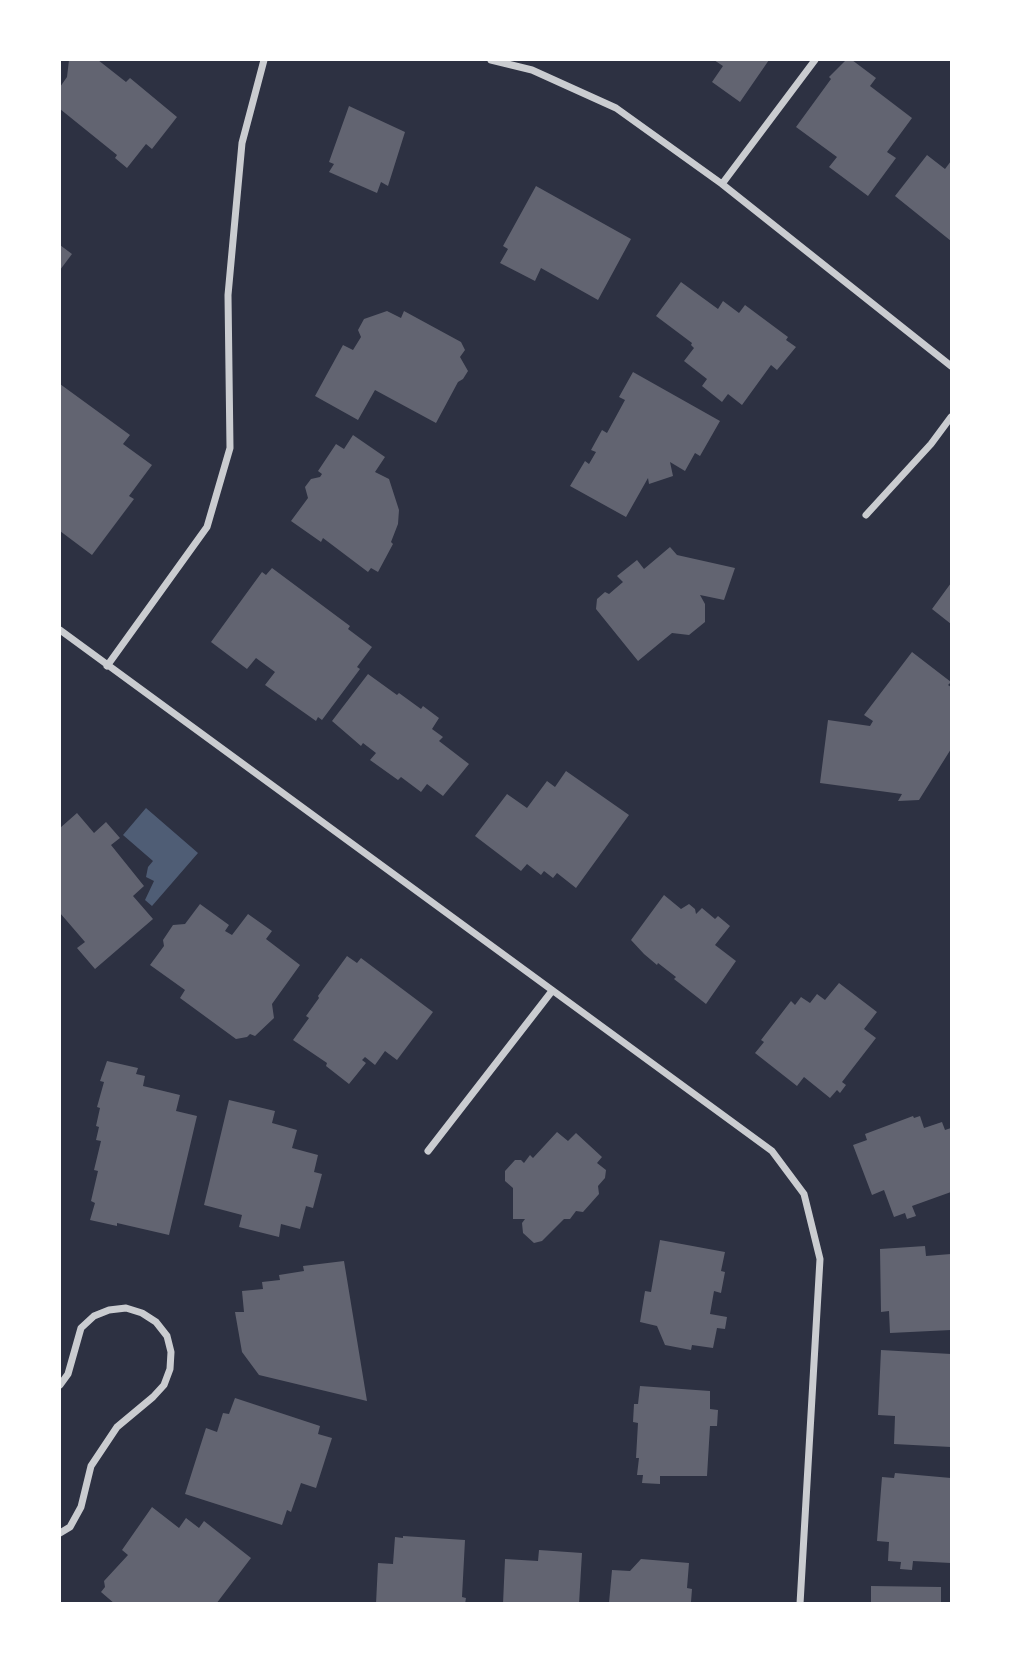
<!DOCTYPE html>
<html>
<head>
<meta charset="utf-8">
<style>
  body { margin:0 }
  #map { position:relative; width:1011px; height:1663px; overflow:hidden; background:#2d3142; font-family:"Public Sans",sans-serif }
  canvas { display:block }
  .frame { position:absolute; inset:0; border:61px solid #fff; pointer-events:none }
</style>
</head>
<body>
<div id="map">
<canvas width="1011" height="1663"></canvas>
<div class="frame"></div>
</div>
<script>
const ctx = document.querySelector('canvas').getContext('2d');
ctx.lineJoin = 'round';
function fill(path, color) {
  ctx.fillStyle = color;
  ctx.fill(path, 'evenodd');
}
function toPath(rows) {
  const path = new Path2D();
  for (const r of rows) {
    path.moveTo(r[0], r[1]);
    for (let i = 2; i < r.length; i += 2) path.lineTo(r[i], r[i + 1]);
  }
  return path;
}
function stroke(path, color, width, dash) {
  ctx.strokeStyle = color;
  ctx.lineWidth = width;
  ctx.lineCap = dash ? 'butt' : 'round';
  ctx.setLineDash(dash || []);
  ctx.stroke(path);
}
fill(toPath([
  [146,808,198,853,152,906,145,900,154,881,146,877,148,867,153,861,123,835]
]), '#4f5d75');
fill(toPath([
  [69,60,98,60,126,82,130,78,177,117,152,149,146,144,127,168,115,158,117,155,60,109,60,87,67,77],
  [714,60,769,60,740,102,712,82,723,66],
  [846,60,852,60,876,78,870,86,912,118,887,152,896,158,868,196,829,167,837,157,796,127,831,79,829,77],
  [349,106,405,132,388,186,381,182,377,193,329,172,334,164,329,162],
  [927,155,945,169,951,161,951,241,895,196],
  [536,186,631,239,598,300,541,268,535,281,500,263,508,249,503,246],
  [60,245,72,254,60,270],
  [681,282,718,309,723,301,739,313,745,305,788,337,786,340,796,347,777,370,771,365,742,405,728,394,722,402,702,386,707,379,684,361,694,348,691,345,692,343,656,316],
  [387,311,401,318,404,311,461,342,465,350,460,357,468,371,463,379,458,382,436,423,375,390,358,420,315,396,343,345,353,350,361,337,358,330,364,319],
  [633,372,720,421,700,456,695,453,685,471,670,462,673,476,649,484,648,478,626,517,570,486,585,461,589,464,596,452,591,450,602,430,607,433,625,400,619,397],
  [60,384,130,435,123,444,152,465,129,496,134,499,92,555,60,531],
  [353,435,385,457,375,472,389,479,399,510,398,524,391,542,393,544,378,572,371,568,368,572,323,538,321,542,291,521,308,498,305,487,311,479,320,477,322,474,318,471,336,444,344,449],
  [670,547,677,555,735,568,724,600,700,595,705,604,705,622,689,635,672,633,638,661,596,609,597,599,605,592,609,594,623,582,617,576,637,560,644,569],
  [272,568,350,626,348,629,372,647,357,667,360,669,322,720,318,717,316,721,265,685,275,672,256,658,247,669,211,642,262,572,266,575],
  [951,583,951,624,932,609],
  [912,652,951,682,948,685,951,687,951,749,919,800,898,801,902,794,820,783,828,720,870,726,873,721,864,715],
  [368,674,397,695,399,693,421,709,423,706,439,718,432,729,443,737,439,741,469,764,443,796,427,784,421,792,401,777,398,780,370,760,376,753,363,743,361,746,332,721],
  [566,771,629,815,576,888,557,873,553,878,544,871,541,875,527,864,521,871,475,836,507,794,527,808,547,781,555,787],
  [77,813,94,833,106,822,120,838,111,845,144,886,133,896,153,919,95,969,77,948,85,942,60,913,60,828],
  [664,895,681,909,689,904,695,909,696,914,702,908,715,919,718,916,730,926,715,945,736,961,706,1004,674,979,676,977,658,963,657,965,644,954,631,940],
  [200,904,229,925,225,931,232,935,248,914,272,931,266,939,300,965,272,1004,274,1018,255,1036,250,1034,247,1037,236,1039,180,998,185,990,150,965,164,946,163,940,173,925,185,924],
  [347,956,357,963,361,958,433,1012,397,1060,385,1051,375,1065,365,1057,362,1060,366,1063,349,1084,326,1066,327,1063,293,1040,309,1018,306,1016,319,998,318,996],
  [839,983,877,1012,864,1029,876,1038,842,1082,846,1085,840,1093,837,1090,830,1098,804,1077,797,1086,755,1053,764,1042,761,1040,791,1001,795,1005,801,997,810,1003,817,994,825,1000],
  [107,1061,138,1068,136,1074,145,1076,143,1086,180,1095,176,1111,197,1116,169,1235,117,1223,117,1226,90,1220,95,1203,91,1201,98,1171,94,1170,101,1141,96,1140,99,1127,96,1126,100,1108,97,1107,104,1082,100,1081],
  [229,1100,275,1111,272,1123,297,1130,292,1148,318,1155,314,1172,322,1174,313,1208,306,1206,300,1229,281,1224,279,1237,239,1227,242,1215,204,1205],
  [913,1116,914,1118,920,1116,924,1128,942,1122,945,1130,951,1128,951,1192,912,1206,916,1216,907,1219,905,1213,894,1217,884,1190,872,1195,853,1145,867,1140,865,1134],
  [557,1132,568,1141,576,1133,602,1157,597,1163,606,1170,605,1178,598,1186,599,1194,583,1212,576,1211,570,1219,564,1219,542,1241,534,1243,523,1233,522,1223,525,1219,513,1219,513,1188,505,1181,505,1171,515,1160,521,1160,524,1163,530,1155,533,1158],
  [660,1240,725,1252,721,1271,725,1272,721,1293,714,1291,710,1314,727,1317,725,1329,717,1328,713,1348,692,1345,691,1350,665,1345,657,1326,640,1322,645,1291,651,1292],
  [925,1246,926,1256,951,1254,951,1330,890,1333,889,1311,881,1312,880,1249],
  [344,1261,367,1401,259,1375,242,1352,235,1312,244,1312,242,1291,263,1289,262,1282,280,1280,279,1275,304,1271,303,1266],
  [881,1350,951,1354,951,1447,894,1444,895,1416,878,1415],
  [640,1386,710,1391,710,1409,718,1410,717,1426,710,1426,707,1476,660,1476,660,1484,642,1483,643,1475,637,1475,639,1458,636,1458,638,1423,633,1422,634,1404,638,1404],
  [235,1398,320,1426,318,1434,332,1438,316,1488,301,1483,291,1512,287,1510,282,1525,185,1494,206,1428,217,1432,223,1413,229,1414],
  [895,1473,951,1478,951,1563,913,1561,912,1570,900,1569,901,1562,888,1561,889,1542,877,1541,878,1527,882,1477,894,1478],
  [152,1507,179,1528,186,1518,199,1528,204,1521,251,1558,216,1604,115,1604,101,1592,105,1587,104,1581,128,1555,122,1550],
  [403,1536,465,1540,462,1597,466,1598,465,1604,376,1604,378,1563,393,1564,395,1537,403,1538],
  [539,1550,582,1553,579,1604,503,1604,505,1559,538,1561],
  [641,1559,689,1563,687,1588,692,1589,691,1602,609,1603,612,1570,630,1571],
  [871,1586,941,1587,941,1604,871,1604]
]), '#626471');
stroke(toPath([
  [491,60,532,70,616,108,722,184,951,366],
  [722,184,815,60],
  [866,515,931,444,951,417],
  [60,630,772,1151,804,1194,820,1259,800,1604],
  [107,666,207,527,230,448,228,295,242,143,264,60],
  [428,1151,552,991],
  [60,1385,68,1374,81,1328,94,1316,109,1310,126,1308,142,1313,156,1322,167,1336,171,1352,170,1369,164,1385,153,1397,117,1427,91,1466,81,1507,70,1527,60,1533]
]), '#caccd0', 7);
</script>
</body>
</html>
